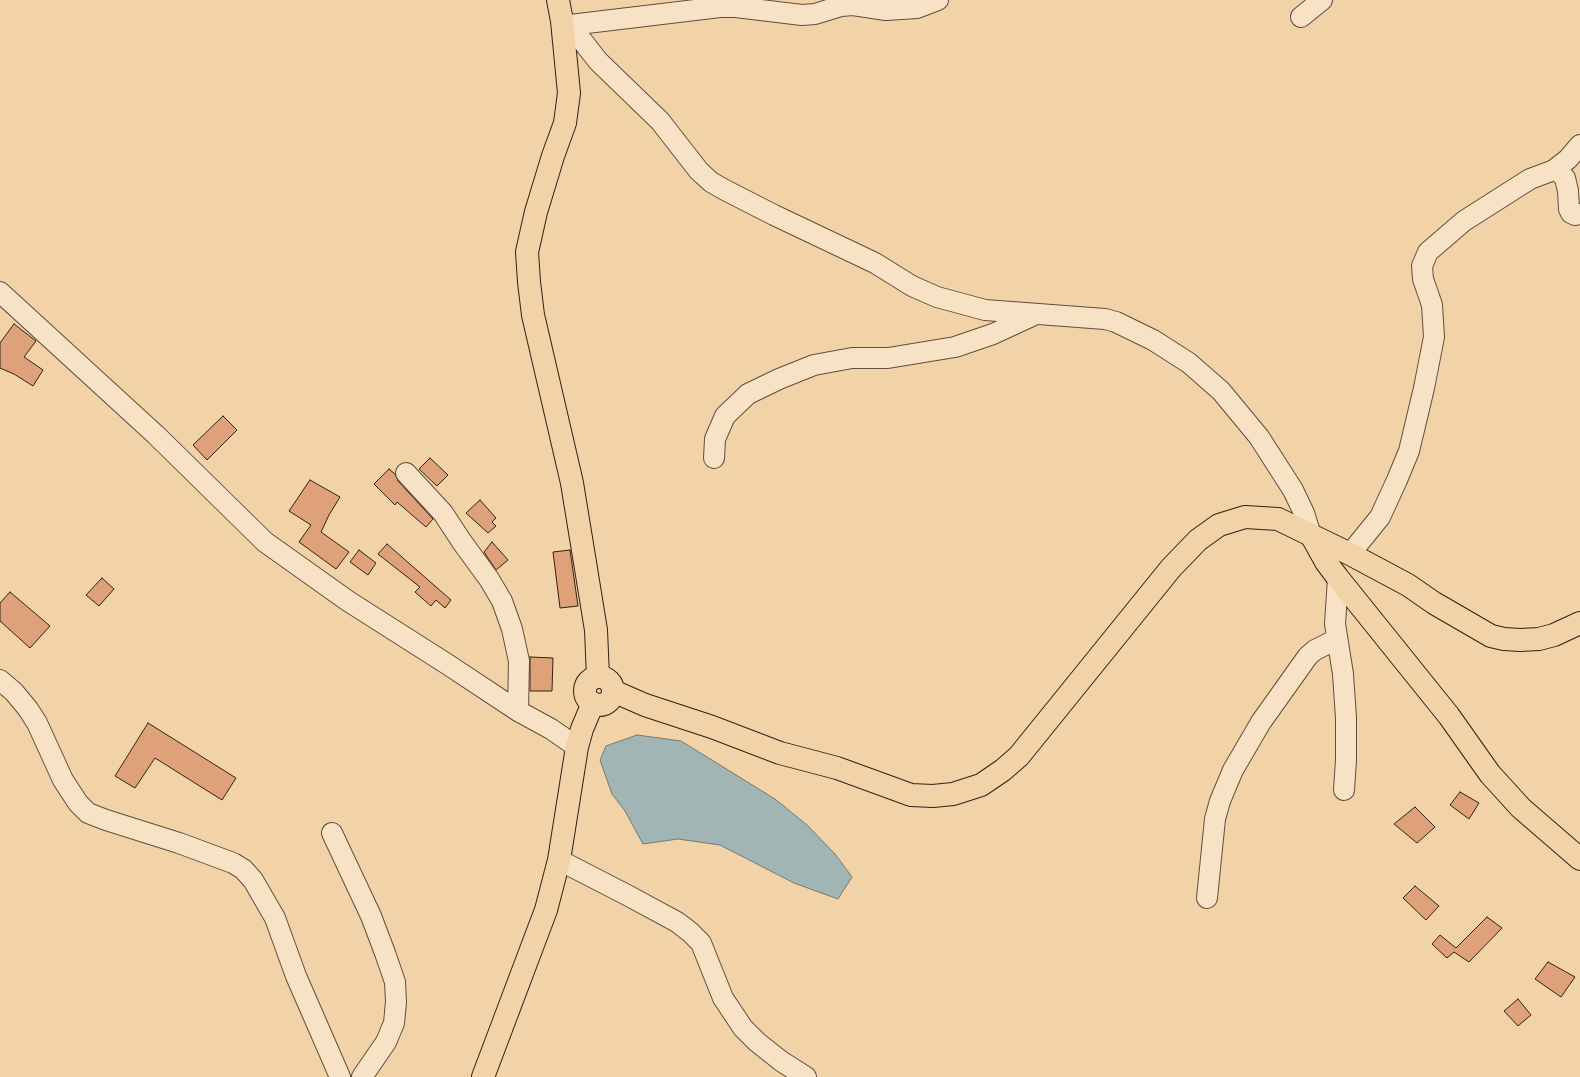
<!DOCTYPE html>
<html>
<head>
<meta charset="utf-8">
<style>
  body { margin:0 }
  canvas { display:block; background:#f2d2a7 }
</style>
</head>
<body>
<canvas width="1580" height="1077"></canvas>
<script>
const ctx = document.querySelector('canvas').getContext('2d');
ctx.lineJoin = 'round';
function fill(path, color) {
  ctx.fillStyle = color;
  ctx.fill(path, 'evenodd');
}
function toPath(rows) {
  const path = new Path2D();
  for (const r of rows) {
    if (r.length === 3) {
      path.moveTo(r[0] + r[2], r[1]);
      path.arc(r[0], r[1], r[2], 0, 2 * Math.PI);
      continue;
    }
    path.moveTo(r[0], r[1]);
    for (let i = 2; i < r.length; i += 2) path.lineTo(r[i], r[i + 1]);
  }
  return path;
}
function stroke(path, color, width, dash) {
  ctx.strokeStyle = color;
  ctx.lineWidth = width;
  ctx.lineCap = dash ? 'butt' : 'round';
  ctx.setLineDash(dash || []);
  ctx.stroke(path);
}
const water = toPath([
  [637,735,681,741,775,799,807,825,835,854,852,877,838,899,794,883,720,845,678,839,643,844,625,811,612,794,600,760,606,746,637,735]
]);
fill(water, '#a0b5b4');
stroke(water, '#737a76', 1);
const building = toPath([
  [14,324,36,341,24,357,43,370,33,386,14,374,0,368,0,343,14,324],
  [223,416,237,430,207,460,193,445,223,416],
  [430,458,448,475,437,486,419,469,430,458],
  [389,469,395,474,398,481,433,519,426,527,397,502,395,505,374,484,389,469],
  [310,480,340,497,329,515,321,532,349,552,336,569,299,542,311,525,289,511,310,480],
  [480,500,496,518,492,522,496,526,488,533,466,513,480,500],
  [492,542,508,560,496,570,484,552,492,542],
  [387,544,451,600,445,608,436,600,431,606,415,592,420,587,378,554,387,544],
  [359,550,376,563,368,575,350,562,359,550],
  [570,550,578,606,560,608,553,552,570,550],
  [102,578,114,589,99,606,86,595,102,578],
  [10,592,50,626,30,648,0,621,0,603,10,592],
  [530,657,553,658,552,691,530,691,530,657],
  [148,723,236,778,222,800,155,758,135,788,115,776,148,723],
  [1460,792,1479,803,1469,819,1450,805,1460,792],
  [1415,807,1435,827,1417,843,1394,824,1415,807],
  [1415,886,1439,906,1426,920,1403,898,1415,886],
  [1487,917,1502,928,1469,962,1454,952,1447,958,1432,944,1440,935,1456,948,1487,917],
  [1548,962,1575,977,1561,997,1535,979,1548,962],
  [1518,999,1531,1015,1518,1026,1504,1011,1518,999]
]);
fill(building, '#dea179');
stroke(building, '#302218', 1);
const minor = toPath([
  [1301,17,1322,0],
  [562,21,570,25,598,61,660,121,699,171,711,182,725,190,774,215,875,263,912,286,937,297,985,310,1105,319,1116,322,1153,340,1189,363,1221,391,1259,437,1293,490,1304,513,1311,535],
  [570,25,720,7,736,7,802,15,815,14,841,6,853,5,886,10,917,8,938,0],
  [1554,170,1568,159,1580,145],
  [0,292,156,435,265,542,348,601,447,664,518,711,551,729,577,747],
  [714,458,715,439,725,416,748,394,779,379,814,365,852,358,888,358,955,347,993,334,1032,316],
  [406,473,443,513,462,542,489,579,502,601,512,629,519,661,518,711],
  [1350,554,1380,517,1397,480,1409,451,1424,388,1434,337,1432,305,1423,279,1422,266,1428,252,1464,221,1530,179,1554,170,1559,172,1565,178,1568,191,1569,209,1571,213,1575,215,1580,214],
  [1338,578,1335,624,1343,674,1346,718,1346,760,1344,790],
  [0,680,14,692,28,709,37,723,63,780,78,803,88,813,106,820,179,843,233,863,243,869,253,880,275,918,296,976,340,1077],
  [332,833,371,916,385,953,395,982,396,1002,394,1023,386,1042,362,1077],
  [559,860,627,895,677,922,690,932,701,943,723,998,743,1028,757,1042,781,1061,806,1077],
  [1207,898,1215,819,1220,801,1233,770,1261,722,1308,656,1315,650,1337,639]
]);
const major = toPath([
  [558,0,562,21,569,93,565,123,553,156,536,212,527,252,529,282,533,315,572,483,596,630,598,677],
  [1311,535,1326,562,1338,578,1449,716,1490,774,1521,808,1580,859]
]);
const highway = toPath([
  [599,691,14],
  [613,691,645,705,712,727,780,753,837,768,911,795,933,796,953,794,981,785,1003,770,1019,756,1171,568,1198,540,1219,525,1245,517,1278,519,1350,554,1408,585,1434,603,1491,636,1504,639,1520,640,1539,639,1554,635,1580,623],
  [483,1077,546,910,559,860,577,747,582,729,593,703]
]);
stroke(minor, '#604e3c', 22);
stroke(major, '#302218', 24);
stroke(highway, '#302218', 24);
stroke(minor, '#f7e2c6', 20);
stroke(major, '#f2d2a7', 22);
stroke(highway, '#f2d2a7', 22);
</script>
</body>
</html>
